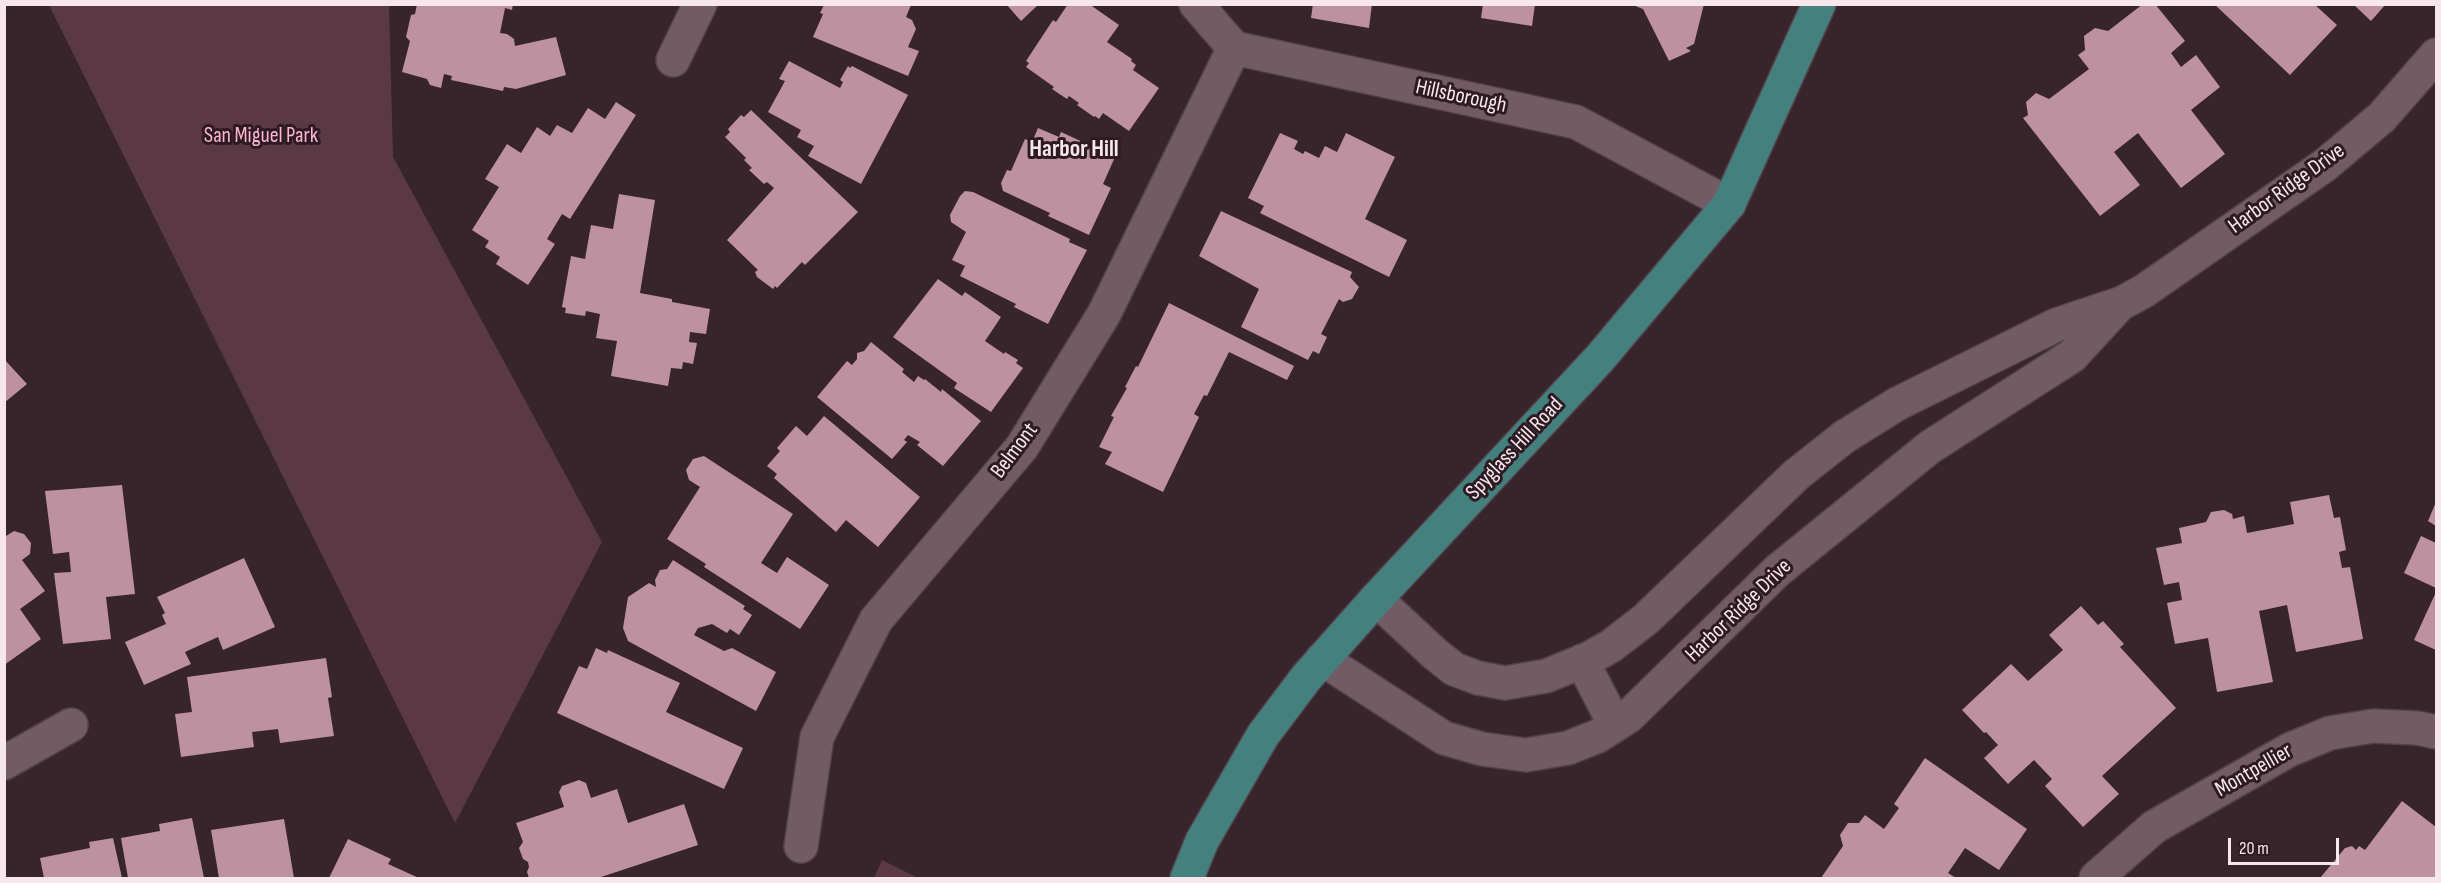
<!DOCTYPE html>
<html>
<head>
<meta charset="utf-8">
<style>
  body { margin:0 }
  #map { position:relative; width:2441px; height:883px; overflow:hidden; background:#38242b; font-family:"Sofia Sans Condensed",sans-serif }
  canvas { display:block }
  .frame { position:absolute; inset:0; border:6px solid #f5e7eb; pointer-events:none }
  .scale { position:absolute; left:2228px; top:838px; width:111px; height:27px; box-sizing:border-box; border:3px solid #f5e7eb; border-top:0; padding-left:8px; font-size:18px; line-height:21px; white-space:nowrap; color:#f5e7eb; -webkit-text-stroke:4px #2e1a22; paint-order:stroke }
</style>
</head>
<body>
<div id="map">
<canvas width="2441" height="883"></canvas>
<div class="frame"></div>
<div class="scale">20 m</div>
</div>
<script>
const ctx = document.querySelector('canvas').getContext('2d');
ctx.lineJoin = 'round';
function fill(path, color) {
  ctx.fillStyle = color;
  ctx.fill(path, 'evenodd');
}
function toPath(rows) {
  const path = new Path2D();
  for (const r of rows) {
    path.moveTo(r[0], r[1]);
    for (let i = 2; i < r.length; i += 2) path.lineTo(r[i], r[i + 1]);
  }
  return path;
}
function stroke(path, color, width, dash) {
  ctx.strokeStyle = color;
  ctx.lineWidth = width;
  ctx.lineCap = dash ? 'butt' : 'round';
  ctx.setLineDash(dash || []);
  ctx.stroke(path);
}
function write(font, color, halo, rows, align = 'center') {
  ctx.font = font + ' "Sofia Sans Condensed",sans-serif';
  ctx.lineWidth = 6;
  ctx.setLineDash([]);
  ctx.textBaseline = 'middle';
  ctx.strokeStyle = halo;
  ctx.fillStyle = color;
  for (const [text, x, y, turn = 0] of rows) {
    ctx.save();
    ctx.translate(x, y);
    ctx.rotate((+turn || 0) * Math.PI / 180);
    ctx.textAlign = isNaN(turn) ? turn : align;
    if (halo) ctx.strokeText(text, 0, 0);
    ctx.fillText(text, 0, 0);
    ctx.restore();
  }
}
fill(toPath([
  [49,5,389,5,393,157,602,542,455,823],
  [882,860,918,878,874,878]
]), '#5a3945');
fill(toPath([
  [417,4,513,4,512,10,505,8,500,33,507,34,514,39,515,46,556,37,566,75,516,89,504,87,503,91,451,80,452,76,444,74,441,88,430,85,427,79,402,72,410,41,406,37,411,15,415,14],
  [1006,4,1039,4,1021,21],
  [1068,4,1089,4,1119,25,1107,42,1132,59,1131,61,1136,65,1133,70,1159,88,1129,131,1103,113,1099,119,1095,116,1094,117,1077,105,1079,103,1069,96,1067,99,1052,89,1054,87,1026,67,1029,63,1026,61,1053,20,1056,22],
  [1313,4,1372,4,1369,28,1311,18],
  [1483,4,1535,4,1532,26,1481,18],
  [1630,4,1704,4,1694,44,1686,48,1691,51,1669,61,1643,9],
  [2143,4,2155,4,2185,41,2171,53,2181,67,2196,55,2220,87,2191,110,2225,154,2181,188,2138,133,2114,152,2140,185,2100,216,2023,118,2028,115,2026,102,2036,93,2049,99,2089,69,2078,55,2085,50,2084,36,2095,28,2108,31],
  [2214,4,2314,4,2337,25,2290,75],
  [2353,4,2386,4,2371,21],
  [824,5,911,5,906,17,912,20,916,29,908,47,919,51,908,76,813,37,823,14,820,13],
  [789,61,840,88,843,82,840,80,848,66,850,68,852,66,908,95,861,184,808,156,814,146,797,137,801,130,768,112,785,81,779,79],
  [616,102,636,115,570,219,562,214,547,239,555,244,528,285,496,264,500,257,485,247,489,241,472,230,499,187,485,179,507,144,521,153,537,127,550,136,557,125,572,133,588,108,605,119],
  [751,110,858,212,805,265,802,262,777,288,775,286,773,289,757,277,755,272,758,270,727,240,774,188,767,182,764,184,749,170,752,168,744,160,746,158,725,137,730,132,728,129,741,115,744,117],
  [1038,128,1059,137,1061,132,1115,157,1103,184,1111,188,1089,235,1048,216,1050,213,1003,191,1001,183,1007,170,1011,171,1025,139,1032,142],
  [1280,133,1298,141,1294,149,1303,154,1305,151,1319,158,1325,146,1337,152,1346,133,1395,157,1365,219,1407,240,1389,277,1260,213,1264,206,1248,198],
  [965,191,973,192,1070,239,1069,242,1087,250,1048,324,1014,307,1016,304,960,276,965,266,952,260,966,232,951,222,950,215,960,196],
  [619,194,655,200,640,293,672,299,672,302,710,309,706,334,690,332,689,342,697,343,693,364,683,362,682,369,671,368,668,386,611,376,617,341,596,338,600,314,586,311,585,316,565,313,566,308,562,307,571,256,585,259,591,225,613,229],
  [1221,211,1352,272,1350,277,1359,287,1352,299,1343,302,1339,299,1321,334,1327,337,1319,354,1313,351,1308,360,1241,327,1259,289,1199,256],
  [938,279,962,296,965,292,1001,317,985,341,1004,354,1005,352,1018,360,1016,363,1023,368,991,412,954,388,957,383,893,337],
  [1169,303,1294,366,1287,380,1229,352,1207,396,1204,395,1194,414,1199,417,1163,492,1105,464,1112,452,1099,447,1114,417,1111,416,1127,388,1125,387,1136,366,1138,367],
  [871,342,904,369,902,372,914,382,918,376,924,380,925,379,941,392,942,389,981,421,943,466,917,445,920,442,908,435,904,440,907,442,892,459,817,397,847,361,852,365,857,359,857,353,864,351],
  [4,359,27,384,4,403],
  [824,416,920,497,878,547,846,520,836,532,774,478,777,474,767,466,780,451,777,448,796,426,807,436],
  [704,456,793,514,761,563,777,573,787,557,829,585,800,629,704,567,706,564,667,539,700,487,689,480,686,470,693,459],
  [122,485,135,594,106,597,111,639,63,644,54,573,71,572,69,552,53,554,45,491],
  [2329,495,2334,518,2340,517,2346,550,2339,552,2342,568,2350,567,2363,639,2296,652,2287,605,2259,611,2273,682,2217,692,2208,638,2175,644,2167,603,2182,600,2179,582,2164,585,2156,548,2182,543,2179,528,2206,522,2211,512,2224,510,2232,514,2233,519,2244,516,2247,533,2294,524,2290,502],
  [2436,502,2436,526,2428,521],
  [14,531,24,534,31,543,30,554,22,560,45,591,20,609,41,639,4,665,4,535,6,536],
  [2421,536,2436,543,2436,588,2404,573],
  [244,558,275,627,223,650,218,637,185,652,191,664,144,685,125,642,166,624,162,615,165,613,157,597],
  [673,560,745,606,743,609,752,615,739,635,730,629,727,633,712,624,698,628,694,635,724,651,732,648,776,672,756,711,628,641,623,628,628,597,649,583,656,587,655,580,660,570,667,569],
  [2436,592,2436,650,2414,640],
  [2081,606,2098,625,2103,621,2124,644,2120,647,2176,708,2102,776,2119,794,2083,827,2045,786,2052,779,2034,760,2008,784,1984,758,1998,745,1986,732,1984,733,1962,710,2011,664,2028,681,2063,650,2049,635],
  [596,648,607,653,608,650,680,683,666,712,743,748,724,789,557,713,579,666,587,669],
  [326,658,332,697,328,698,334,736,280,743,278,729,252,732,254,747,181,757,175,714,192,712,187,677],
  [1925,758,2027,829,1999,870,1965,848,1948,873,1956,878,1821,878,1843,846,1840,835,1848,823,1859,823,1865,815,1884,829,1899,808,1894,804],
  [579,780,586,783,591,798,617,789,628,823,684,804,698,845,598,878,529,878,527,872,529,867,528,862,523,859,519,848,523,842,516,823,564,807,559,792,562,786],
  [2402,801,2436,827,2436,878,2320,878,2345,848,2352,846,2356,850,2359,846,2365,850],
  [192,818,204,878,128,878,121,838,160,831,159,824],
  [284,819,294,878,219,878,211,830],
  [113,838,122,878,44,878,40,858,90,848,89,842],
  [348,839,391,859,388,864,419,878,329,878]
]), '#be91a1');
const minor = toPath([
  [1196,4,1234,48,1576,122,1729,204],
  [673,60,700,4],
  [1376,599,1434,653,1454,669,1478,678,1505,683,1546,676,1588,659,1611,646,1646,619,1796,475,1844,437,1897,404,2056,325,2122,303,2144,291,2325,165,2382,117,2436,55],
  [1322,659,1444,738,1482,749,1526,755,1568,748,1598,736,1629,716,1777,571,1930,447,2072,356,2118,306],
  [1582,661,1615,725],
  [4,763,71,725],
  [801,846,817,737,876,620,1022,447,1104,314,1234,48],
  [2096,878,2154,827,2289,750,2330,733,2373,726,2417,728,2436,732]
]);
const major = toPath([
  [1187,878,1202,841,1263,735,1306,678,1376,599,1600,358,1729,204,1819,4]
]);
stroke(minor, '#524148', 36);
stroke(major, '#524148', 36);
stroke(minor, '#725b63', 33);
stroke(major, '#43807e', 33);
write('22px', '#f5e7eb', '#2e1a22', [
  ["Hillsborough",1461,97,12],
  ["Harbor Ridge Drive",2287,189,-36],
  ["Spyglass Hill Road",1515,449,-47],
  ["Belmont",1015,451,-53],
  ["Harbor Ridge Drive",1739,611,-44],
  ["Montpellier",2254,771,-30]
]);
write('22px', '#fcb5cf', '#2e1a22', [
  ["San Miguel Park",261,136]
]);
write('bold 24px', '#f5e7eb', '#2e1a22', [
  ["Harbor Hill",1074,150]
]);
</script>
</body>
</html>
